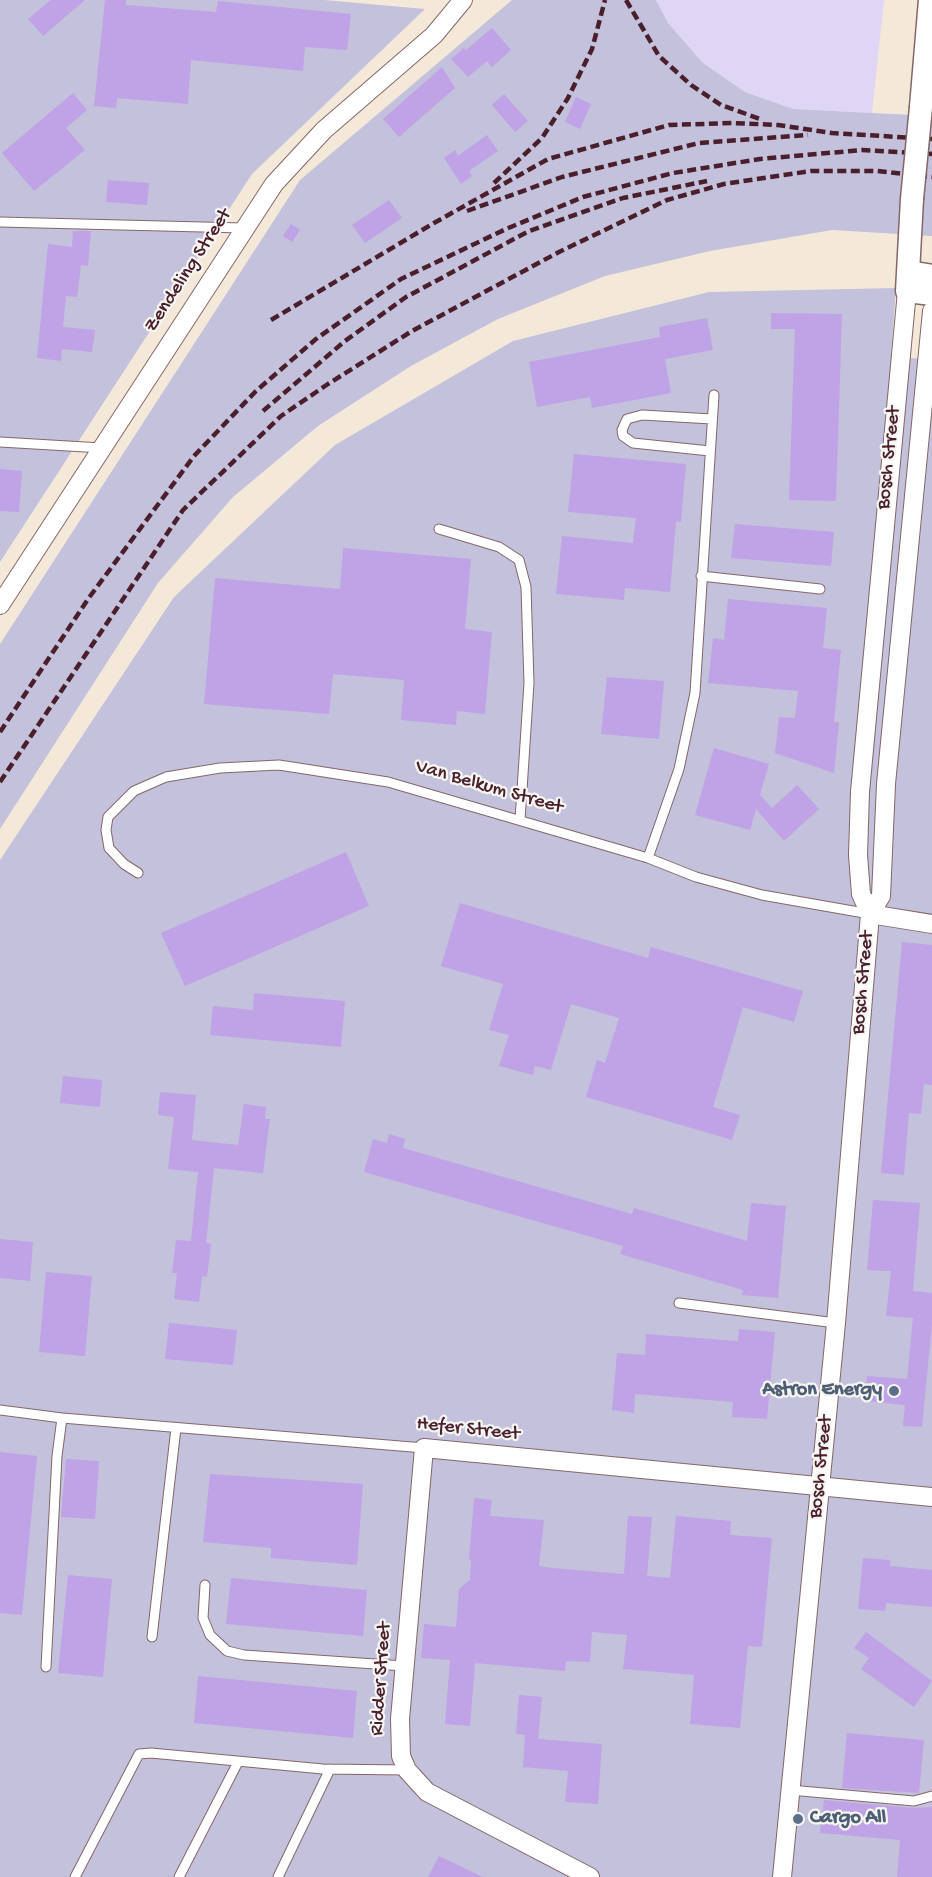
<!DOCTYPE html>
<html>
<head>
<meta charset="utf-8">
<style>
  body { margin:0 }
  canvas { display:block; background:#f4e9d9 }
</style>
</head>
<body>
<canvas width="932" height="1877"></canvas>
<script>
const ctx = document.querySelector('canvas').getContext('2d');
ctx.lineJoin = 'round';
function fill(path, color) {
  ctx.fillStyle = color;
  ctx.fill(path, 'evenodd');
}
function toPath(rows) {
  const path = new Path2D();
  for (const r of rows) {
    path.moveTo(r[0], r[1]);
    for (let i = 2; i < r.length; i += 2) path.lineTo(r[i], r[i + 1]);
  }
  return path;
}
function stroke(path, color, width, dash) {
  ctx.strokeStyle = color;
  ctx.lineWidth = width;
  ctx.lineCap = dash ? 'butt' : 'round';
  ctx.setLineDash(dash || []);
  ctx.stroke(path);
}
function write(font, color, halo, rows, align = 'center') {
  ctx.font = font + ' "Gochi Hand",sans-serif';
  ctx.lineWidth = 4.5;
  ctx.setLineDash([]);
  ctx.textBaseline = 'middle';
  ctx.strokeStyle = halo;
  ctx.fillStyle = color;
  for (const [text, x, y, turn = 0] of rows) {
    ctx.save();
    ctx.translate(x, y);
    ctx.rotate((+turn || 0) * Math.PI / 180);
    ctx.textAlign = isNaN(turn) ? turn : align;
    if (halo) ctx.strokeText(text, 0, 0);
    ctx.fillText(text, 0, 0);
    ctx.restore();
  }
}
fill(toPath([
  [656,0,884,0,872,113,793,109,745,92,703,63,668,23]
]), '#dfd5f5');
fill(toPath([
  [0,0,324,0,425,9,252,174,0,562],
  [512,0,656,0,668,23,703,63,745,92,793,109,932,116,932,236,832,230,710,251,605,276,498,319,411,366,318,426,233,497,158,583,0,829,0,644,300,180],
  [896,288,891,356,932,360,932,1877,0,1877,0,860,174,597,335,445,513,341,709,292]
]), '#c3c1db');
fill(toPath([
  [51,0,85,0,43,36,28,19],
  [105,0,126,0,126,5,216,12,218,1,351,14,347,50,305,47,303,71,191,60,188,104,117,98,116,108,94,106],
  [492,28,511,50,492,67,487,61,468,77,451,59,464,48,466,50],
  [442,67,455,88,399,137,383,119],
  [73,93,87,110,66,128,85,150,34,191,2,153],
  [504,94,528,121,515,132,492,105],
  [576,97,591,104,580,129,565,122],
  [487,135,498,151,469,171,472,176,461,184,444,158,455,150,458,156],
  [108,180,149,183,147,205,106,202],
  [389,200,402,218,365,243,352,225],
  [291,224,300,230,292,242,283,236],
  [73,231,91,231,88,266,81,265,77,297,66,296,63,327,95,330,92,352,62,349,61,361,37,358,48,244,72,247],
  [771,313,842,314,836,501,789,500,795,329,771,329],
  [707,318,713,350,665,359,671,393,592,408,590,397,537,407,529,362,660,337,659,327],
  [574,454,686,464,681,522,676,521,670,592,625,588,624,600,556,594,562,536,633,543,636,518,568,512],
  [0,469,22,471,19,512,0,511],
  [735,524,834,532,831,566,731,558],
  [343,548,471,559,465,629,492,632,485,714,457,711,456,725,401,720,404,680,333,674,329,714,204,704,215,578,340,589],
  [728,599,827,608,823,648,841,650,834,722,839,722,834,773,775,753,779,717,795,718,798,691,708,683,713,638,724,640],
  [607,677,664,681,659,739,601,734],
  [714,748,769,764,760,795,772,808,797,785,819,809,784,841,756,809,750,830,695,815],
  [346,852,369,906,185,986,161,933],
  [460,903,648,958,651,947,803,991,794,1022,743,1007,713,1107,740,1115,732,1140,586,1097,597,1060,605,1063,619,1018,571,1004,551,1070,535,1066,533,1075,499,1066,509,1035,489,1030,503,984,441,966],
  [902,942,932,945,932,1085,924,1084,921,1114,909,1113,904,1175,881,1173],
  [254,993,345,1001,341,1047,210,1035,213,1006,253,1010],
  [63,1076,102,1080,100,1107,60,1103],
  [160,1092,196,1095,192,1140,238,1145,244,1104,266,1107,265,1119,270,1119,263,1173,214,1168,206,1243,211,1244,207,1277,202,1276,199,1302,174,1299,177,1273,172,1273,176,1240,191,1241,198,1172,168,1169,174,1117,158,1115],
  [389,1134,405,1139,403,1148,632,1214,634,1208,747,1241,751,1203,786,1206,778,1298,742,1295,743,1290,620,1254,623,1246,364,1172,373,1139,387,1143],
  [873,1200,920,1203,913,1291,932,1293,932,1323,922,1427,903,1426,905,1405,865,1401,867,1376,907,1379,913,1318,886,1316,891,1271,867,1270],
  [0,1239,33,1242,30,1281,0,1278],
  [46,1272,92,1276,85,1356,39,1352],
  [169,1323,237,1330,233,1365,165,1359],
  [739,1329,775,1332,767,1419,732,1417,733,1402,635,1394,634,1413,612,1410,617,1353,645,1355,646,1334,738,1341],
  [0,1452,37,1456,22,1615,0,1613],
  [66,1459,99,1461,95,1519,61,1517],
  [210,1474,363,1484,357,1565,271,1558,271,1548,203,1542],
  [474,1498,492,1500,490,1516,544,1520,539,1566,552,1568,624,1574,628,1516,652,1517,647,1576,670,1578,676,1516,731,1521,730,1535,772,1538,762,1647,748,1646,740,1728,690,1724,694,1675,623,1669,627,1635,592,1632,590,1662,566,1661,565,1671,475,1663,470,1726,445,1724,450,1660,421,1658,424,1624,456,1627,459,1589,470,1580,471,1560,469,1560],
  [863,1558,890,1560,890,1566,932,1570,932,1607,886,1603,885,1611,858,1609],
  [68,1575,112,1579,103,1677,58,1673],
  [231,1578,367,1590,363,1636,226,1624],
  [866,1632,932,1681,914,1707,861,1669,869,1658,854,1648],
  [198,1676,357,1691,353,1738,194,1723],
  [519,1695,542,1697,538,1739,602,1744,598,1804,565,1802,568,1771,523,1767,525,1735,516,1734],
  [847,1733,924,1740,919,1793,842,1788],
  [824,1800,913,1808,932,1807,932,1877,897,1877,900,1840,820,1833],
  [439,1856,483,1877,428,1877]
]), '#bfa3e6');
const service = toPath([
  [0,222,243,228],
  [0,442,102,448],
  [710,451,633,443,623,436,622,430,627,419,642,415,712,419],
  [439,529,499,547,519,560,526,587,529,683,520,820],
  [701,576,820,589],
  [648,858,679,769,695,693,714,395],
  [138,873,124,864,109,848,106,830,108,817,134,791,166,777,220,768,279,765,388,782,648,858,696,877,762,895,870,914],
  [679,1303,836,1323],
  [0,1410,62,1418,424,1448],
  [205,1585,203,1618,210,1635,227,1651,244,1655,404,1666],
  [152,1637,176,1428],
  [46,1667,57,1456,62,1418],
  [790,1790,914,1801,932,1796],
  [75,1877,139,1754,151,1753,323,1769,407,1770],
  [179,1877,238,1762],
  [278,1877,330,1769]
]);
const minor = toPath([
  [0,605,274,184,324,130,434,35,463,0],
  [870,914,861,894,858,855,860,792,907,291],
  [870,914,932,924],
  [590,1877,427,1792,407,1770,401,1756,400,1719,424,1448,932,1497],
  [782,1877,836,1323,870,914,881,896,886,784,932,311]
]);
const tertiary = toPath([
  [921,107,930,0],
  [912,199,907,291,932,294],
  [909,272,932,276]
]);
stroke(service, '#866668', 11);
stroke(minor, '#866668', 20);
stroke(tertiary, '#866668', 25);
stroke(service, '#fff', 9);
stroke(minor, '#fff', 18);
stroke(tertiary, '#fff', 22);
stroke(toPath([
  [626,0,659,56,691,85,721,105,763,120],
  [494,183,542,138,568,98,592,49,605,0],
  [467,211,562,177,699,143,808,135],
  [271,320,434,223,548,159,669,125,733,123,778,125,832,133,932,139],
  [263,411,345,341,406,297,529,231,623,198,707,181],
  [0,732,88,599,194,456,256,391,316,339,401,279,506,229,583,197,673,173,760,159,862,150,932,154],
  [0,782,183,510,281,416,328,384,412,331,559,252,667,200,724,184,811,171,877,171,932,177]
]), '#4a1f2b', 4.5, [9, 4.5]);
const tertiaryBridge = toPath([
  [912,199,921,107]
]);
stroke(tertiaryBridge, '#866668', 25, []);
stroke(tertiaryBridge, '#fff', 22);
for (const [x, y, r, color] of [
  [894,1391,6,"#5c6f8a"],
  [798,1819,6,"#5c6f8a"]
]) {
  const dot = new Path2D();
  dot.arc(x, y, r, 0, 2 * Math.PI);
  ctx.fillStyle = color;
  ctx.fill(dot);
  stroke(dot, '#f6f6f2', 2);
}
write('20px', '#4a1f2b', '#f6f6f2', [
  ["Zendeling Street",189,271,-57],
  ["Bosch Street",890,458,-84],
  ["Van Belkum Street",489,788,16],
  ["Bosch Street",864,983,-85],
  ["Hefer Street",468,1430,6],
  ["Bosch Street",822,1467,-84],
  ["Ridder Street",382,1679,-86]
]);
write('bold 20px', '#4e5e75', '#f6f6f2', [
  ["Astron Energy",882,1391],
  ["Cargo All",810,1819,"left"]
], 'right');
</script>
</body>
</html>
